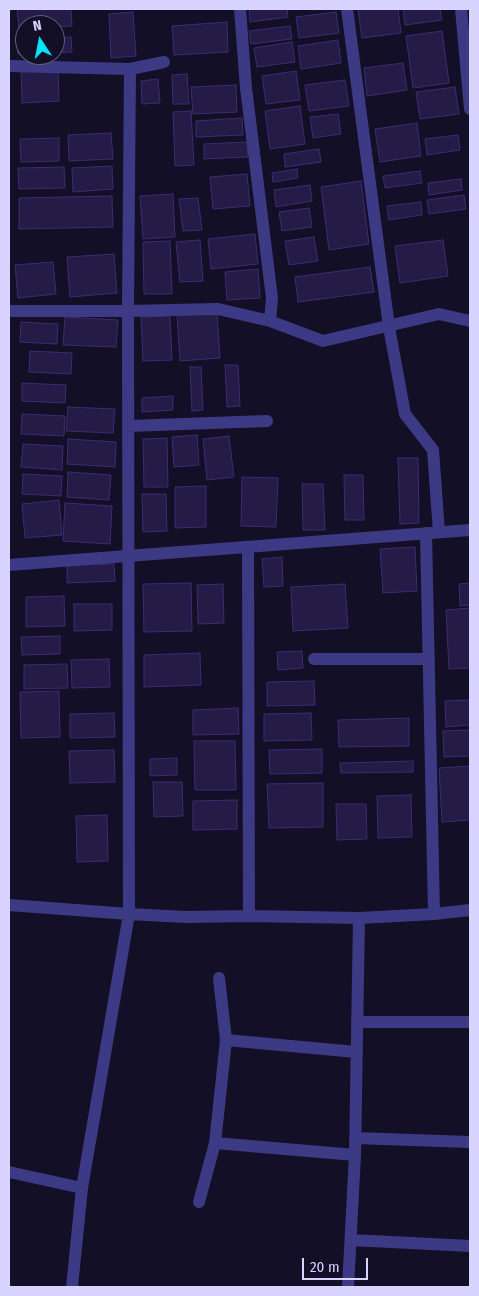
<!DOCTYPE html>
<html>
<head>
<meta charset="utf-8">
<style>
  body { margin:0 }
  #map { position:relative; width:479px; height:1296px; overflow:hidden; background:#130f26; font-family:"Fira Sans Condensed",sans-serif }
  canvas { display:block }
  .frame { position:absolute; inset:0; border:10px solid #d9d4ff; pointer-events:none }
  .north { position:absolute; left:15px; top:15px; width:50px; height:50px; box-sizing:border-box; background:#130f26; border:1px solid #625e7d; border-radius:50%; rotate:349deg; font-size:14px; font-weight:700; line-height:20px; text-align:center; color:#d9d4ff }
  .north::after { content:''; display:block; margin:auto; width:18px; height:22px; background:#00e5ff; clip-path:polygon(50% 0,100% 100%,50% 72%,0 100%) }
  .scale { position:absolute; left:302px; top:1258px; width:66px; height:22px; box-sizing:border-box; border:2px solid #d9d4ff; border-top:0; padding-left:6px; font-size:15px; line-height:18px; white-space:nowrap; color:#d9d4ff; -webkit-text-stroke:4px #130f26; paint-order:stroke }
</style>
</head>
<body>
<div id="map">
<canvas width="479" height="1296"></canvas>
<div class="frame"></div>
<div class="north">N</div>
<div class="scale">20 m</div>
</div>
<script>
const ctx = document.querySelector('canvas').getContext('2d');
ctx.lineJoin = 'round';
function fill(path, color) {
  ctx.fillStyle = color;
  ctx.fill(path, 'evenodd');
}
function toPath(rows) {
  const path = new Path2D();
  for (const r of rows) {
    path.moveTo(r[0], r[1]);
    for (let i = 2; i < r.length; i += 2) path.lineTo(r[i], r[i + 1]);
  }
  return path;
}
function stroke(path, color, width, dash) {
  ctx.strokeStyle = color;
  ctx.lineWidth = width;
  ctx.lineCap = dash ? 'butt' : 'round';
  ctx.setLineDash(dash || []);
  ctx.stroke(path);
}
const building = toPath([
  [17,9,71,9,72,26,55,27,55,25,25,25,25,29,19,29,17,9],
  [249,9,287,9,288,17,250,22,249,9],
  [358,9,398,9,401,33,362,38,358,9],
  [403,9,440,9,442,20,405,25,403,9],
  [133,12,136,56,111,58,109,14,133,12],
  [336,12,339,33,299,38,296,17,336,12],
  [227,22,228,52,174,55,172,26,227,22],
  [290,26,292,39,251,44,249,31,290,26],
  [442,31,449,83,413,88,406,36,442,31],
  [17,36,25,36,25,54,18,54,17,36],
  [71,37,72,52,55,53,55,38,71,37],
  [338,40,341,63,301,69,298,46,338,40],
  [292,42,295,62,257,67,254,48,292,42],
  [403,63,407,90,367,96,364,68,403,63],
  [58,69,59,101,22,103,21,70,58,69],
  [296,71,300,100,266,104,262,76,296,71],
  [187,74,189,104,173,104,172,75,187,74],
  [158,79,160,103,142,104,141,81,158,79],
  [345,80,349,106,309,111,305,85,345,80],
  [236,85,237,112,193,114,191,87,236,85],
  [455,87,459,114,420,119,416,92,455,87],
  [300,106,305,144,270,149,265,111,300,106],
  [191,111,194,165,175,166,173,112,191,111],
  [338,114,341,134,313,138,310,117,338,114],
  [242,118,243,135,196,137,196,121,242,118],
  [417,123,421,156,380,162,375,129,417,123],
  [111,133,113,159,69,161,68,135,111,133],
  [458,135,460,150,427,155,425,139,458,135],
  [59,138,59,161,21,162,20,139,59,138],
  [247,142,248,157,204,159,204,144,247,142],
  [319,149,321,162,285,167,284,154,319,149],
  [112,166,113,189,73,192,72,168,112,166],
  [64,167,65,188,19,189,18,168,64,167],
  [297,169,298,178,273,182,272,173,297,169],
  [420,171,422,183,385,188,383,176,420,171],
  [247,174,250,206,213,209,210,177,247,174],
  [461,179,462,190,429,195,428,183,461,179],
  [361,181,369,244,329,250,321,187,361,181],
  [310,185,312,201,276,207,274,190,310,185],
  [173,194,175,237,143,239,140,196,173,194],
  [464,195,466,209,429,214,427,200,464,195],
  [112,196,113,227,19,229,19,198,112,196],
  [198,198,202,230,183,231,179,199,198,198],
  [421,202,422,215,389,220,387,206,421,202],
  [309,208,312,227,282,231,279,212,309,208],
  [255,234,258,264,211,269,208,239,255,234],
  [314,237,318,261,289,265,285,241,314,237],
  [200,240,203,281,180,282,176,242,200,240],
  [443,240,448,276,400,283,395,246,443,240],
  [170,241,172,294,144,294,143,242,170,241],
  [114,254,117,293,70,297,67,257,114,254],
  [53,262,56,294,18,298,15,265,53,262],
  [370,267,374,292,298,302,295,277,370,267],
  [258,269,260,298,227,300,225,272,258,269],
  [217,312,220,358,180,361,177,315,217,312],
  [170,316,172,360,143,361,141,317,170,316],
  [65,317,118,320,116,347,63,345,65,317],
  [21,322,58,324,57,344,20,342,21,322],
  [30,351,72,353,71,374,29,372,30,351],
  [225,365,238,365,240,406,227,407,225,365],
  [190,367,201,367,203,410,192,411,190,367],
  [22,383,66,385,65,403,22,401,22,383],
  [173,396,173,410,142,412,142,398,173,396],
  [68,407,115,409,113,433,66,431,68,407],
  [22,414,65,416,64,436,21,434,22,414],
  [197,435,199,465,174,467,172,437,197,435],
  [229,436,234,477,207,480,203,439,229,436],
  [167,438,168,487,144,487,143,439,167,438],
  [68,439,116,442,115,467,67,464,68,439],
  [23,444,63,446,62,470,21,467,23,444],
  [398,458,418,458,419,523,400,524,398,458],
  [68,472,111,475,109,500,67,497,68,472],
  [23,474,62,476,61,496,22,494,23,474],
  [344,475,363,475,364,520,345,520,344,475],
  [242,477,278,478,276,527,241,526,242,477],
  [302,484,323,484,325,530,303,530,302,484],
  [206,486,206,527,175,528,175,487,206,486],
  [142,494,166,494,167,531,143,532,142,494],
  [59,500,62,535,25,538,22,504,59,500],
  [65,503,112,506,110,544,63,541,65,503],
  [415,547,417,591,383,593,380,549,415,547],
  [282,557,283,586,264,587,262,559,282,557],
  [114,564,115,581,67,583,67,565,114,564],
  [191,583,192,631,144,632,143,584,191,583],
  [470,583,470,605,460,606,459,584,470,583],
  [223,584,224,623,198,624,197,585,223,584],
  [345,584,348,628,293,631,291,587,345,584],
  [64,596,65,626,26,627,26,597,64,596],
  [74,604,112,604,112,630,74,631,74,604],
  [470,608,470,668,449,669,446,610,470,608],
  [60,636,60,654,22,655,21,637,60,636],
  [302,651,303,668,278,670,277,652,302,651],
  [200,653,201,685,144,687,144,655,200,653],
  [109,659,110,687,72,688,71,660,109,659],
  [67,664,68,688,24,689,24,665,67,664],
  [314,681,315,705,267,706,267,682,314,681],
  [59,691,60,737,21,738,20,692,59,691],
  [470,700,470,725,446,727,445,701,470,700],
  [238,708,239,734,193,735,193,710,238,708],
  [114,713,115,737,70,738,70,714,114,713],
  [311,713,312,740,264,741,264,714,311,713],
  [409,718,409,746,339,747,338,720,409,718],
  [470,730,470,756,444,757,443,731,470,730],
  [194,741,235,741,236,790,195,790,194,741],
  [322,749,322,773,270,774,269,750,322,749],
  [114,750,115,782,70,783,69,751,114,750],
  [177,758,177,775,150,776,150,759,177,758],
  [413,761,413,772,341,773,340,763,413,761],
  [470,766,470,820,442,822,439,768,470,766],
  [153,782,182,782,183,816,154,817,153,782],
  [323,783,323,827,269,828,267,784,323,783],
  [411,795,412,837,378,838,377,796,411,795],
  [237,800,237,829,193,830,193,801,237,800],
  [336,804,366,804,367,839,337,840,336,804],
  [107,815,108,861,77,862,76,816,107,815]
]);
fill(building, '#241b47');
stroke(building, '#3b2d73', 1);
stroke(toPath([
  [240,9,246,88,272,298,270,321],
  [347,9,389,327,405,414,433,450,439,532],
  [461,9,470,109],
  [9,66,130,69,164,62],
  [9,311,128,311,218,309,270,321,323,341,439,314,470,321],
  [128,426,267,421],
  [426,533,434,914],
  [248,547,249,916],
  [9,565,470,530],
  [314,659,429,659],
  [9,905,129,914,186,917,249,916,359,918,434,914,470,910],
  [219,978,226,1040],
  [357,1022,470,1022],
  [355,1138,470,1142],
  [355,1155,215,1143,226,1040,356,1052],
  [9,1172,82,1188],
  [199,1202,215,1143],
  [351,1240,470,1246],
  [72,1287,82,1188,129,914,128,307,130,69],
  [348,1287,355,1155,359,918]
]), '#3d3a85', 12);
</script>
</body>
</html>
